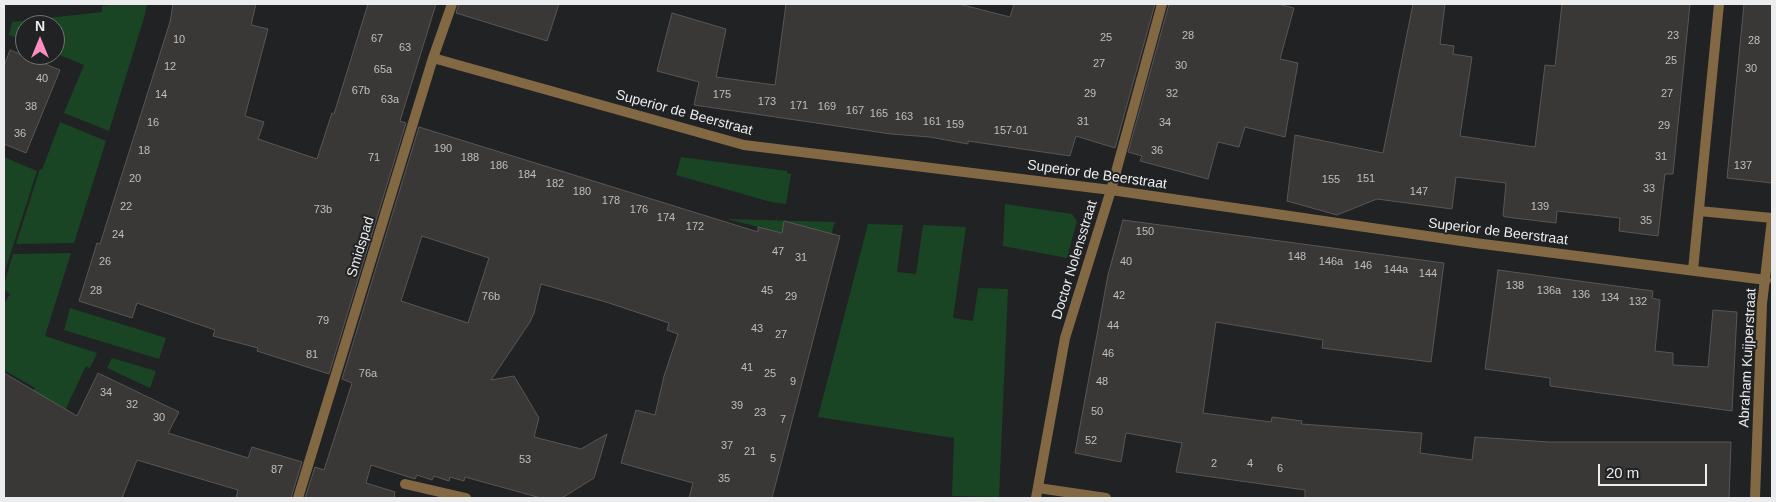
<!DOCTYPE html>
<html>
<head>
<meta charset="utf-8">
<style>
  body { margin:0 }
  #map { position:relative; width:1776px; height:502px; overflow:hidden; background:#202224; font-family:Arial,sans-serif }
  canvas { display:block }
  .frame { position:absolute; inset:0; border:5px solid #ebeced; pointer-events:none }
  .north { position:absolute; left:15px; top:15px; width:50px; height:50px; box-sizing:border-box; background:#202224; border:1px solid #717374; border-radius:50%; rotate:0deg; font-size:14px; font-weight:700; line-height:20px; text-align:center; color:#ebeced }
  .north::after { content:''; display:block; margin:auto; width:18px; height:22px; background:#fd8ec0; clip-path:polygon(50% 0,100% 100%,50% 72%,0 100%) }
  .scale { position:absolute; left:1598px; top:464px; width:109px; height:22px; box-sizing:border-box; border:2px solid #ebeced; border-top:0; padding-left:6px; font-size:15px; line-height:18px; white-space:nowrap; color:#ebeced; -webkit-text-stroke:4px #202224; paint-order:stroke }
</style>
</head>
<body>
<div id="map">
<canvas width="1776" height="502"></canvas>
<div class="frame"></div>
<div class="north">N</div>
<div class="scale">20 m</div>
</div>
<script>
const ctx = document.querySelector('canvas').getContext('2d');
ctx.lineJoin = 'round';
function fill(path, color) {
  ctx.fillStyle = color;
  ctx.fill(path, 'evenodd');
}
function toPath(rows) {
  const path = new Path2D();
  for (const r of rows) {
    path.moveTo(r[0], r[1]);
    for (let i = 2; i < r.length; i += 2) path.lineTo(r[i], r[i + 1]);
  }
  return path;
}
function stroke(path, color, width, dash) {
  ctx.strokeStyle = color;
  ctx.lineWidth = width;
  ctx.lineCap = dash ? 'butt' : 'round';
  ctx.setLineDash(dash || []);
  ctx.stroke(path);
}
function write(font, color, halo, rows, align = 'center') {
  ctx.font = font + ' Arial,sans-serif';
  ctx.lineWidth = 4;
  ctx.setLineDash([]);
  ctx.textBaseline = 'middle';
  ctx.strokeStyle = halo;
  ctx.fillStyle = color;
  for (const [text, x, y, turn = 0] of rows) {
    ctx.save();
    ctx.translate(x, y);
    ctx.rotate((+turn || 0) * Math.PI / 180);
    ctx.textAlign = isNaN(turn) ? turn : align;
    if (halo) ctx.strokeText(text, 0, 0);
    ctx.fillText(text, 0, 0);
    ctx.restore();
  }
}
fill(toPath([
  [123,4,147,4,144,18,109,131,64,113,84,65,55,53,55,25,25,25,25,41,9,35,12,22,102,12,102,6],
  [60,122,106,141,74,243,16,244,40,169,42,170],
  [4,157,37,171,4,274],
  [681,157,787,171,787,173,791,174,786,204,771,202,676,175],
  [1005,204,1072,214,1077,221,1067,258,1003,246],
  [727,219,835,222,828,245],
  [868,224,903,225,897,272,916,274,923,225,966,227,953,318,973,321,978,288,1008,289,999,497,952,496,954,438,818,417],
  [71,253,45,336,97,353,90,368,86,366,57,427,21,411,35,388,4,370,4,304,10,294,4,289,4,285,13,254],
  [70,308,166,338,159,359,64,330],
  [112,358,156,371,150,388,107,368]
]), '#194524');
const building = toPath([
  [173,4,256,4,251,25,268,29,245,116,264,122,258,139,317,159,332,113,334,114,368,4,436,4,400,121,406,123,329,374,257,351,258,348,213,336,215,330,137,303,132,318,79,301,97,243,100,244,170,22,173,4],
  [459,4,559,4,547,41,456,13,459,4],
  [786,4,959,4,1010,17,1014,4,1155,4,1115,148,1076,136,1070,156,968,141,968,144,930,137,891,134,694,105,699,82,657,71,672,13,726,29,716,77,775,85,786,4],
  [1169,4,1278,4,1294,8,1280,59,1298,63,1285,137,1245,127,1239,147,1218,142,1208,179,1140,161,1142,156,1128,152,1169,4],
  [1413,4,1445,4,1440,44,1454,46,1453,54,1472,57,1460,136,1535,147,1545,65,1555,66,1562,4,1690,4,1673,174,1665,174,1658,236,1619,231,1620,218,1557,211,1556,223,1506,217,1503,216,1506,183,1456,177,1452,209,1377,199,1337,215,1287,201,1295,135,1383,153,1413,4],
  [1744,4,1772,4,1772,183,1727,178,1744,4],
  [10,50,60,70,26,153,4,144,4,66,10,50],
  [419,127,758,232,758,227,782,233,784,221,840,236,772,498,689,498,693,483,621,463,636,410,655,415,664,376,678,334,667,330,669,323,606,302,541,284,534,313,530,322,491,380,514,376,539,418,534,437,581,449,607,434,594,478,562,498,541,498,465,477,464,481,450,477,449,481,434,476,432,480,417,475,415,479,371,465,366,483,395,492,394,498,305,498,315,467,324,470,352,383,342,379,419,127],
  [422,236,489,258,468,323,401,301,422,236],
  [1123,220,1444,263,1431,362,1322,348,1323,340,1216,322,1203,413,1271,422,1272,417,1302,421,1301,424,1422,433,1420,453,1472,460,1475,437,1549,442,1731,442,1729,498,1305,498,1305,490,1176,472,1182,443,1126,433,1121,462,1075,453,1108,275,1123,220],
  [1498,270,1653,291,1652,298,1660,300,1655,351,1673,353,1673,365,1708,367,1713,310,1737,312,1732,411,1550,386,1550,378,1485,369,1498,270],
  [4,373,77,416,98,373,179,412,168,433,248,458,252,447,302,462,291,498,236,498,238,490,137,460,122,498,4,498,4,373]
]);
fill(building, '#3a3836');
stroke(building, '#595655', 1);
stroke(toPath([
  [433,58,744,145,1111,190,1475,243,1766,280],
  [1699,211,1772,218],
  [1693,270,1719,4],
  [405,484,466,498],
  [1038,488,1106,498],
  [298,498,433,58,452,4],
  [1036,498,1065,338,1111,190,1162,4],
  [1755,498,1762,304,1772,219]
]), '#836844', 10);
write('11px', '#bfbfbf', null, [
  ["28",1188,36],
  ["23",1673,36],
  ["25",1106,38],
  ["67",377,39],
  ["10",179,40],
  ["28",1754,41],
  ["63",405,48],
  ["25",1671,61],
  ["27",1099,64],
  ["30",1181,66],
  ["12",170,67],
  ["30",1751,69],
  ["65a",383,70],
  ["40",42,79],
  ["67b",361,91],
  ["29",1090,94],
  ["32",1172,94],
  ["27",1667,94],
  ["14",161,95],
  ["175",722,95],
  ["63a",390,100],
  ["173",767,102],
  ["171",799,106],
  ["38",31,107],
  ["169",827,107],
  ["167",855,111],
  ["165",879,114],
  ["163",904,117],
  ["161",932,122],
  ["31",1083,122],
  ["16",153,123],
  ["34",1165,123],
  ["159",955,125],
  ["29",1664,126],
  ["157-01",1011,131],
  ["36",20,134],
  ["190",443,149],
  ["18",144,151],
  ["36",1157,151],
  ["31",1661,157],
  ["71",374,158],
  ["188",470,158],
  ["186",499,166],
  ["137",1743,166],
  ["184",527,175],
  ["20",135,179],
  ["151",1366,179],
  ["155",1331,180],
  ["182",555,184],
  ["33",1649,189],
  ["180",582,192],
  ["147",1419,192],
  ["178",611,201],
  ["22",126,207],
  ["139",1540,207],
  ["73b",323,210],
  ["176",639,210],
  ["174",666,218],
  ["35",1646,221],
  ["172",695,227],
  ["150",1145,232],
  ["24",118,235],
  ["47",778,252],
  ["148",1297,257],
  ["31",801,258],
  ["26",105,262],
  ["40",1126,262],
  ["146a",1331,262],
  ["146",1363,266],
  ["144a",1396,270],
  ["144",1428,274],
  ["138",1515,286],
  ["28",96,291],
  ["45",767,291],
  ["136a",1549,291],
  ["136",1581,295],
  ["42",1119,296],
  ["76b",491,297],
  ["29",791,297],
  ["134",1610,298],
  ["132",1638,302],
  ["79",323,321],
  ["44",1113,326],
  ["43",757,329],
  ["27",781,335],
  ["46",1108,354],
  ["81",312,355],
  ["41",747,368],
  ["76a",368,374],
  ["25",770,374],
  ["9",793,382],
  ["48",1102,382],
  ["34",106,393],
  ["32",132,405],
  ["39",737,406],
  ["50",1097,412],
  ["23",760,413],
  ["30",159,418],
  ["7",783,420],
  ["52",1091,441],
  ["37",727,446],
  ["21",750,452],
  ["5",773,459],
  ["53",525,460],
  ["2",1214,464],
  ["4",1250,464],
  ["6",1280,469],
  ["87",277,470],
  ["35",724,479]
]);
write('14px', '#ebeced', '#202224', [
  ["Superior de Beerstraat",684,113,15],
  ["Superior de Beerstraat",1097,175,8],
  ["Superior de Beerstraat",1498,232,7],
  ["Smidspad",361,247,-73],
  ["Doctor Nolensstraat",1075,260,-73],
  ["Abraham Kuijperstraat",1748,358,-87]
]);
</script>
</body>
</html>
